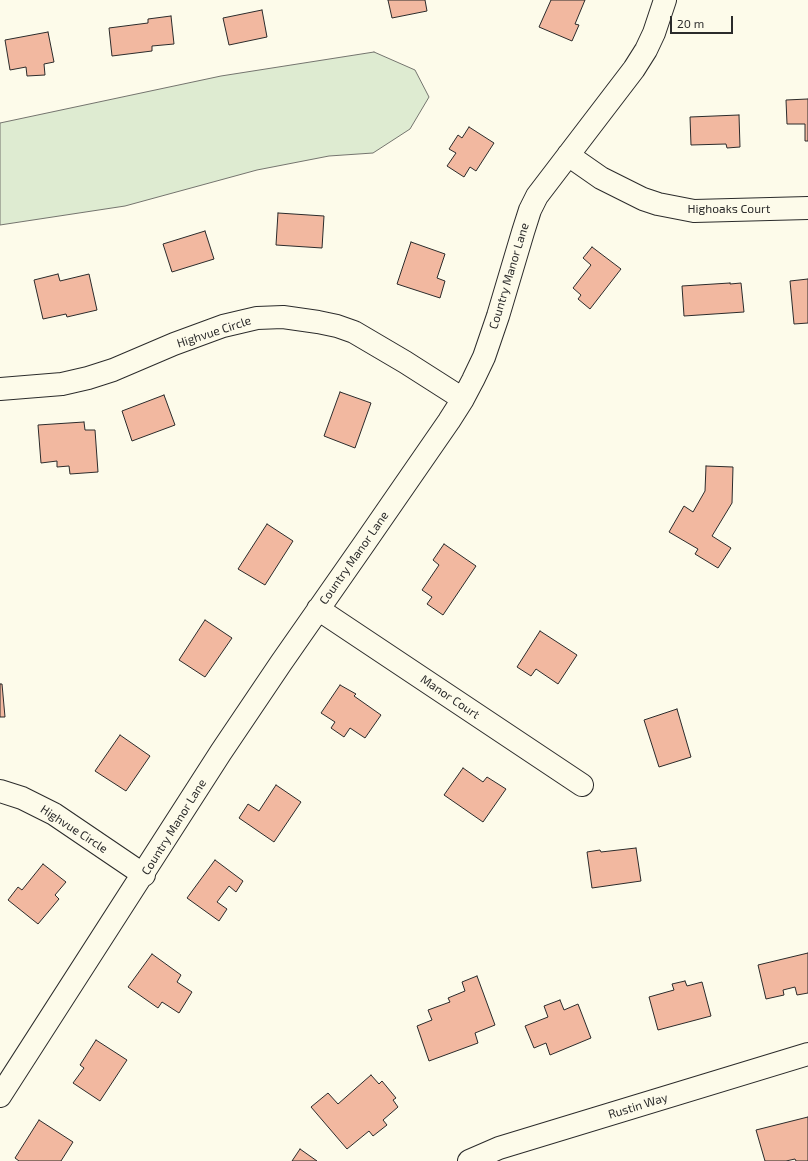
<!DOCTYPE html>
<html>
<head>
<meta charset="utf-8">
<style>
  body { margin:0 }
  #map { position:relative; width:808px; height:1161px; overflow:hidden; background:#fdfbea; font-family:"Exo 2",sans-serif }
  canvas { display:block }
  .scale { position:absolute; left:670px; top:16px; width:63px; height:18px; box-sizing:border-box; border:2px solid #2b2b2b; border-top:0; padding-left:5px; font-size:12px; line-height:14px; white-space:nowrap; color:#2b2b2b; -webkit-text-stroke:3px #fdfbea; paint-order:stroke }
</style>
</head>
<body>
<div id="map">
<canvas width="808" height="1161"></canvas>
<div class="scale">20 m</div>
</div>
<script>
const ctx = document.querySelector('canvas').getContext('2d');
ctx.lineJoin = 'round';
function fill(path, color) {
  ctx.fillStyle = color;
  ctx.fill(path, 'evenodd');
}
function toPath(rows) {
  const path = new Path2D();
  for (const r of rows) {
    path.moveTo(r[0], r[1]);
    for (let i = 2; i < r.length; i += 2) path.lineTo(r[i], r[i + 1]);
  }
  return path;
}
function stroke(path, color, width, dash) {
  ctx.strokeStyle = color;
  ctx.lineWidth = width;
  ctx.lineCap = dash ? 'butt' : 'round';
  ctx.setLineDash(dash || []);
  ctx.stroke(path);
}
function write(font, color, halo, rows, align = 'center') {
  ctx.font = font + ' "Exo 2",sans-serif';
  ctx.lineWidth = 3;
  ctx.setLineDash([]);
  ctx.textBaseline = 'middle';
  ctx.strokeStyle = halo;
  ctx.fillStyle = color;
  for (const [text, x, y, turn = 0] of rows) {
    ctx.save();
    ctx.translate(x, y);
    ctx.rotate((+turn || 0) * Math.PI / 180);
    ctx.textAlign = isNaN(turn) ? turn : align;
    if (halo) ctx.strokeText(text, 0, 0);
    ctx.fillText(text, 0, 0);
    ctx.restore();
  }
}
const green = toPath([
  [374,52,415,70,429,97,410,129,373,153,329,156,257,170,125,206,0,225,0,123,221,76,374,52]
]);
fill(green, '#deebd1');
stroke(green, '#74746e', 1);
const building = toPath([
  [388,0,425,0,427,11,392,18,388,0],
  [551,0,585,0,575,24,579,25,572,41,539,27,551,0],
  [262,10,267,37,229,45,223,18,262,10],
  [171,16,174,44,152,46,152,51,112,56,109,28,148,23,148,19,171,16],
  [48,32,54,62,44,64,45,75,27,76,26,67,10,70,5,40,48,32],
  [808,99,808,141,805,141,805,124,787,124,786,100,808,99],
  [739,115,740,147,727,148,726,144,691,145,690,117,739,115],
  [469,127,494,143,476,171,470,167,464,177,447,166,456,153,449,149,458,135,462,138,469,127],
  [278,213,324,216,322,248,276,245,278,213],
  [205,231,214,259,172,272,163,244,205,231],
  [411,242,445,254,437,278,445,281,440,298,397,284,411,242],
  [592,247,621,269,590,309,578,299,581,295,573,288,591,265,583,258,592,247],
  [58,274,60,281,89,274,97,310,67,317,66,314,43,319,34,280,58,274],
  [808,279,808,323,794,324,790,281,808,279],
  [730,283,730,284,741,283,744,312,684,316,682,286,730,283],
  [340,392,371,403,355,448,324,436,340,392],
  [164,395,175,425,132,441,122,411,164,395],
  [84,422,85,430,95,430,98,472,70,474,69,466,57,467,57,461,41,463,38,425,84,422],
  [706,466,733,467,732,503,712,536,731,548,718,568,695,554,698,549,669,532,684,506,693,512,705,491,706,466],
  [267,524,293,541,265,585,238,569,267,524],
  [444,544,476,566,443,615,427,604,432,597,422,590,439,565,433,560,444,544],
  [205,620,232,638,205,677,179,660,205,620],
  [540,631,577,655,558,684,536,669,531,676,517,667,540,631],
  [0,684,2,684,5,717,0,717,0,684],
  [340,685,356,694,354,696,381,715,365,738,350,728,344,737,331,728,335,722,321,713,340,685],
  [677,709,691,757,659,767,644,720,677,709],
  [120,735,150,756,126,791,95,771,120,735],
  [463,768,483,782,487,777,506,789,483,822,444,795,463,768],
  [276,785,301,802,274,842,239,818,248,804,259,811,276,785],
  [636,848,641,881,592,888,587,852,600,850,601,852,636,848],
  [215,860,243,881,236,892,229,886,217,902,227,909,219,921,187,898,215,860],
  [43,864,66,882,55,895,59,899,38,924,8,900,18,887,22,890,43,864],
  [808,953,808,993,797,995,795,987,783,990,784,995,766,999,758,965,808,953],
  [152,954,181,975,177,982,192,992,179,1013,162,1002,158,1008,128,987,152,954],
  [477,976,495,1025,475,1033,478,1043,429,1061,417,1026,432,1020,428,1010,450,1002,448,998,465,991,462,982,477,976],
  [685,981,687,986,702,982,711,1016,658,1030,649,997,674,990,672,984,685,981],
  [560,1000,564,1010,578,1004,591,1038,550,1055,546,1043,534,1048,525,1026,548,1017,544,1006,560,1000],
  [96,1040,127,1060,100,1101,73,1083,84,1068,80,1065,96,1040],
  [371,1075,379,1084,382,1081,396,1098,393,1100,398,1107,383,1120,387,1125,373,1136,369,1131,347,1149,311,1107,328,1093,338,1104,371,1075],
  [808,1117,808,1161,796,1161,795,1159,786,1161,765,1161,756,1130,808,1117],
  [39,1120,73,1142,61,1161,19,1161,15,1158,39,1120],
  [300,1149,317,1161,292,1161,300,1149]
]);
fill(building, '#f2b8a0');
stroke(building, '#2b2b2b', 1);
const minor = toPath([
  [568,155,601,178,643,199,658,204,694,211,808,208],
  [0,389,62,384,88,378,113,370,174,344,223,326,257,318,283,317,318,322,337,326,354,332,405,362,463,399],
  [318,609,582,785],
  [0,791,22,798,54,814,144,875],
  [0,1096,221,752,281,663,364,544,449,421,463,399,473,380,484,357,498,316,523,232,530,210,537,196,634,69,646,50,654,33,665,0],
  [469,1161,499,1148,808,1054]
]);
stroke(minor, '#2b2b2b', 24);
stroke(minor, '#fdfbea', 22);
write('12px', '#2b2b2b', '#fdfbea', [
  ["Highoaks Court",729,209],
  ["Country Manor Lane",509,276,-73],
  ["Highvue Circle",214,332,-18],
  ["Country Manor Lane",354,558,-55],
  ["Manor Court",450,697,34],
  ["Country Manor Lane",174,827,-58],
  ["Highvue Circle",74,829,33],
  ["Rustin Way",638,1106,-17]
]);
</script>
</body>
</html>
